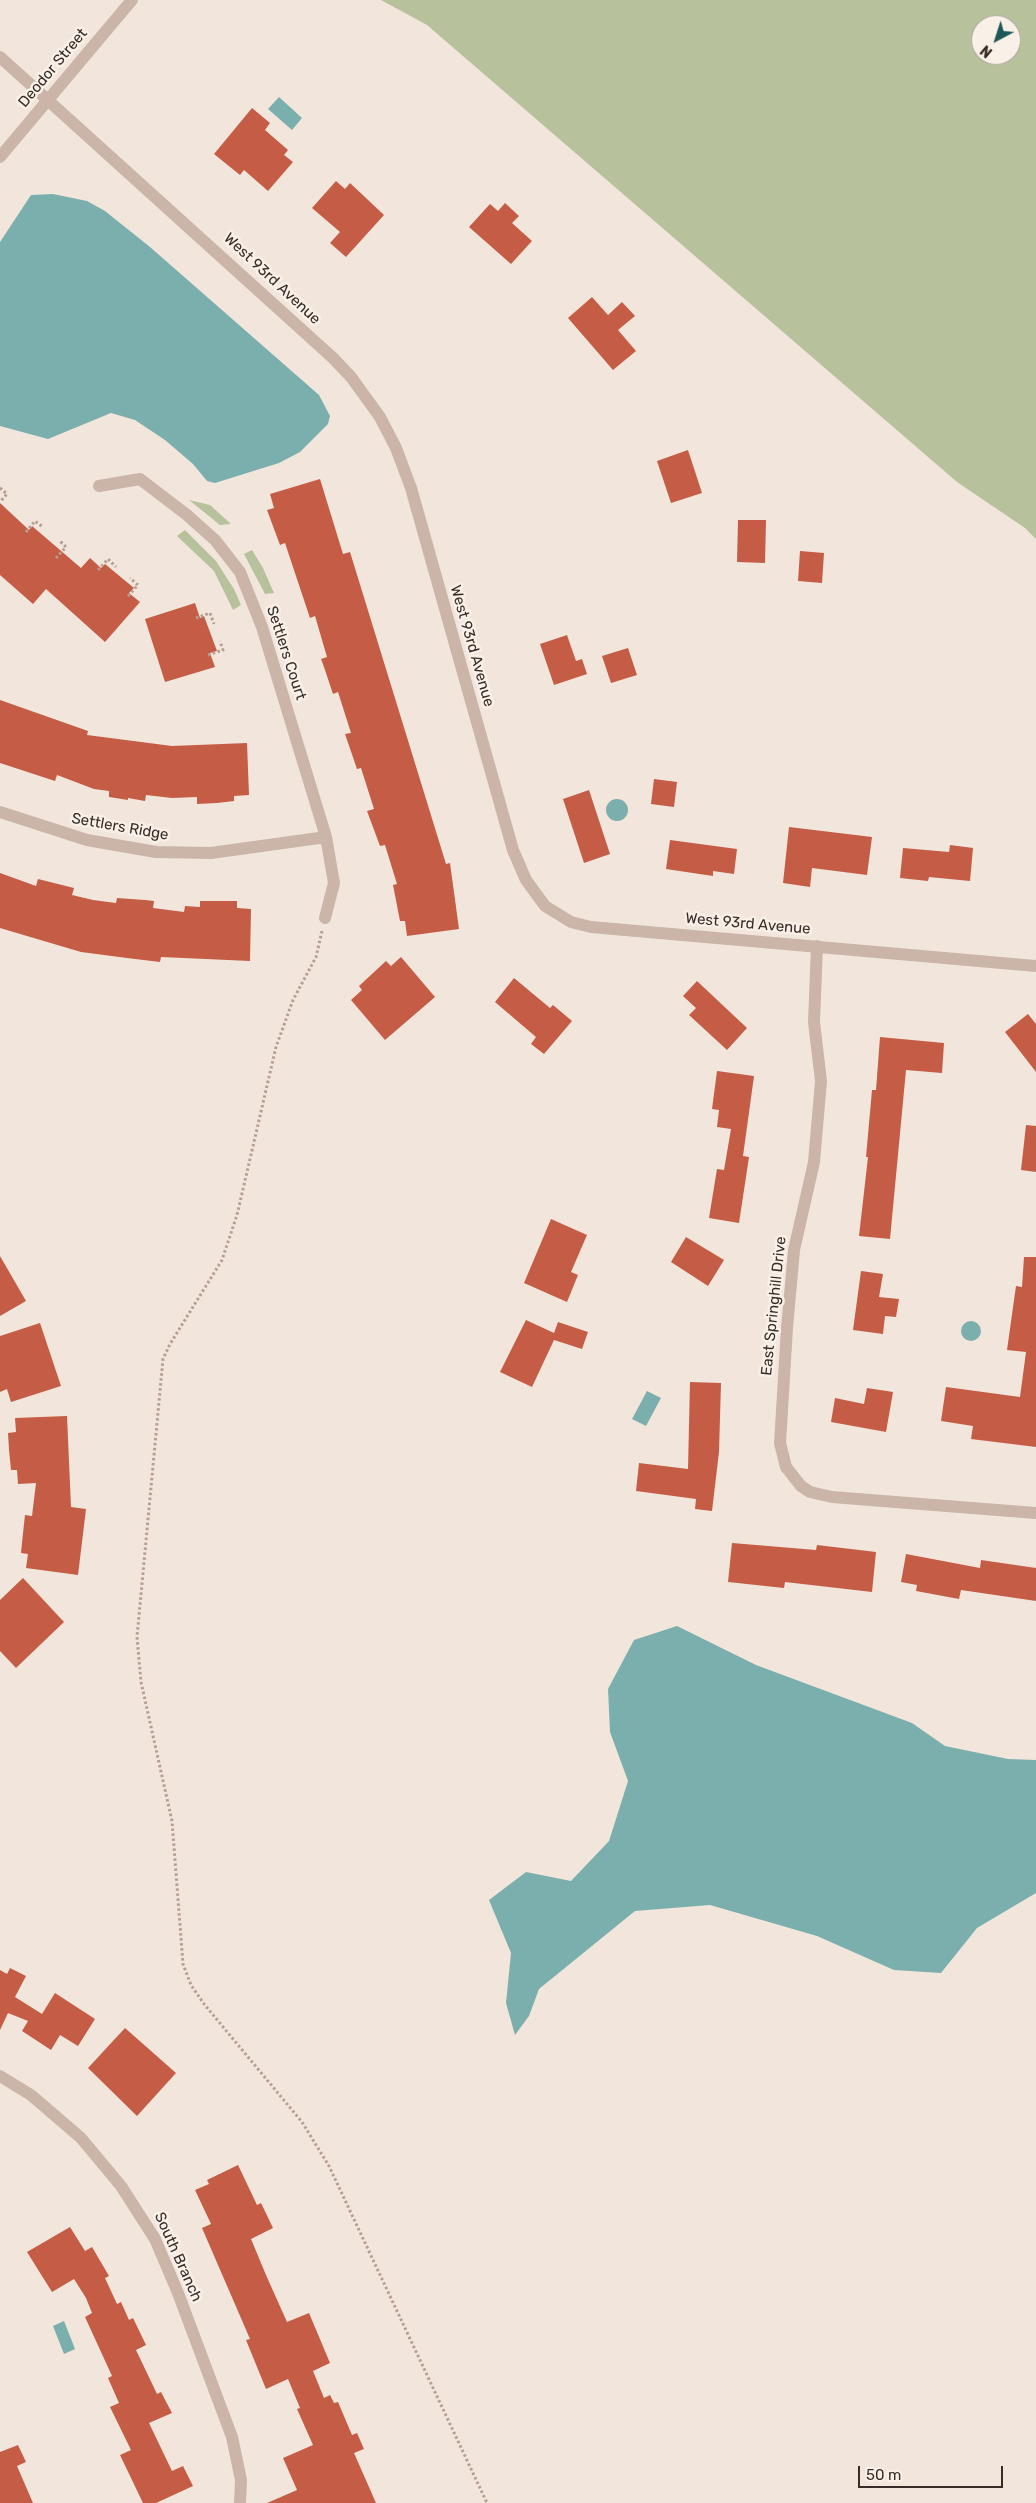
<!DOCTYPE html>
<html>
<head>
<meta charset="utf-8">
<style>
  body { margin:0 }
  #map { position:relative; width:1036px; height:2503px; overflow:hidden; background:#f2e6dc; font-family:Rubik,sans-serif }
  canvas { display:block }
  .north { position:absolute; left:971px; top:15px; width:50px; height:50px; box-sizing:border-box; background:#f9f0e8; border:1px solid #aba29b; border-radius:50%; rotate:220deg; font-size:14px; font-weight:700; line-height:20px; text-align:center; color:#372c28 }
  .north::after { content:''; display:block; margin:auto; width:18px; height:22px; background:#1e5858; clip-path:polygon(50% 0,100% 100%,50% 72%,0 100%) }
  .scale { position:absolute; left:858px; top:2466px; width:145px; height:22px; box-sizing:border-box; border:2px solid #372c28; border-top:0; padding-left:6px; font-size:15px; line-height:18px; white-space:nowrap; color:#372c28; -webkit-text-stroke:4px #f9f0e8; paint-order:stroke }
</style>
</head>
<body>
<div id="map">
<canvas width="1036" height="2503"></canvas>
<div class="north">N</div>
<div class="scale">50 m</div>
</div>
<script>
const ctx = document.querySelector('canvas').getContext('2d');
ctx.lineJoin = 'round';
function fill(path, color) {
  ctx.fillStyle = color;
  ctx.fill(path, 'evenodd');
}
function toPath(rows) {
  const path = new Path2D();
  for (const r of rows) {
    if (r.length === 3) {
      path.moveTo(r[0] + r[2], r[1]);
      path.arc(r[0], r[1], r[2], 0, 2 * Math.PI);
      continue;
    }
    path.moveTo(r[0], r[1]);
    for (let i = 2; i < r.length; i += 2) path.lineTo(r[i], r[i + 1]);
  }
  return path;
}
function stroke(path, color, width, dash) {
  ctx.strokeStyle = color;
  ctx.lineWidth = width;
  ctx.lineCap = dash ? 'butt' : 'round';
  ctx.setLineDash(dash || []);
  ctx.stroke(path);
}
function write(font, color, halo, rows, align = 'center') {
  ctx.font = font + ' Rubik,sans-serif';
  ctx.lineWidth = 5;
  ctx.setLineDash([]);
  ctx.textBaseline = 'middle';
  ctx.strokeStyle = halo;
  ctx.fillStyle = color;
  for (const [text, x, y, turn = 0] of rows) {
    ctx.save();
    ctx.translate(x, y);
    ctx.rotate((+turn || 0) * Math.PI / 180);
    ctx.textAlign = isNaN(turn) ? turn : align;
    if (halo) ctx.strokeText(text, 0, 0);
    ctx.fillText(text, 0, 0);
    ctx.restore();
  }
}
fill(toPath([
  [381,0,1036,0,1036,539,1025,528,957,482,427,25],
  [981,25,1011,25,1011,55,981,55],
  [189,500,210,505,231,524,220,525],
  [185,530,216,561,234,589,241,605,233,610,214,571,177,536],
  [252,550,263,568,274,593,265,594,244,554]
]), '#b7c19c');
fill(toPath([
  [279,97,302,118,292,130,268,109],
  [53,194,87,201,105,211,150,247,319,395,330,416,328,424,300,452,279,463,215,483,207,481,193,464,165,440,135,420,111,413,48,439,0,426,0,242,31,195],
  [617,810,11],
  [971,1331,10],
  [647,1391,661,1398,646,1426,632,1419],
  [677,1626,756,1665,912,1723,945,1746,1008,1759,1036,1760,1036,1893,977,1928,941,1973,894,1970,817,1936,710,1905,635,1911,539,1989,529,2016,515,2035,506,2003,511,1953,489,1900,526,1872,571,1881,609,1841,628,1781,610,1732,608,1689,634,1640],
  [64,2321,75,2349,64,2354,53,2326]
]), '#7bafad');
fill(toPath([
  [252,108,270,123,265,130,288,150,284,155,293,162,268,191,244,170,240,175,214,154],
  [336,181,345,189,350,183,384,215,346,257,330,243,340,232,312,208],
  [505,203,519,216,512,223,532,241,511,264,469,227,490,204,498,211],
  [592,297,608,315,622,302,635,316,618,330,636,351,613,370,568,318],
  [688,450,702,493,671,503,657,461],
  [320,479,343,554,350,552,446,864,450,863,459,929,407,936,405,921,400,921,393,885,397,884,385,845,380,846,367,811,374,809,361,768,357,769,345,734,351,733,338,692,333,694,324,667,321,659,327,657,315,616,310,618,285,543,280,545,267,510,274,508,270,494],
  [0,503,29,530,32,526,81,568,90,558,101,568,105,564,134,588,129,593,140,602,105,642,46,589,33,604,0,575],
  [738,520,766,520,765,563,737,562],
  [800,551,824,553,822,583,798,581],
  [195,603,200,618,204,616,217,651,210,653,215,667,165,682,145,619],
  [567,635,576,661,582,659,587,674,554,685,540,644],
  [628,648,637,675,611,683,602,656],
  [0,700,88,731,87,735,172,746,247,743,249,795,234,796,234,801,217,803,197,804,197,797,172,798,146,795,145,801,128,798,128,800,109,797,109,791,94,789,57,775,55,781,0,763],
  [654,779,677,782,674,807,651,804],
  [589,790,610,854,584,863,563,799],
  [789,827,872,837,867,875,812,868,810,887,783,883],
  [670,840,737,849,734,874,713,871,713,876,666,869],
  [950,845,973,848,970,881,929,877,928,881,900,878,903,848,949,852],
  [0,873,36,886,38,879,74,888,72,895,93,900,116,903,117,898,145,900,154,901,153,908,184,912,185,906,200,907,200,901,237,901,237,908,251,909,250,961,161,957,160,962,127,958,81,952,0,928],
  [401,957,435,997,385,1040,351,1000,362,990,359,986,386,961,391,966],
  [514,978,550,1008,553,1005,572,1021,544,1054,531,1044,536,1037,495,1002],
  [697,981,747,1028,727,1050,689,1015,696,1008,683,996],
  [1028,1014,1036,1024,1036,1072,1005,1032],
  [880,1037,944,1043,942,1073,906,1070,890,1239,859,1236,868,1157,866,1157,872,1090,876,1090],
  [717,1071,754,1076,743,1156,749,1157,739,1223,709,1218,717,1169,724,1170,731,1129,717,1127,719,1110,712,1109],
  [1026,1125,1036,1126,1036,1172,1021,1170],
  [551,1219,587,1235,571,1272,578,1275,567,1302,524,1283],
  [686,1237,724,1260,708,1286,671,1262],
  [0,1256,26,1301,0,1316],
  [1024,1257,1036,1257,1036,1447,971,1439,973,1426,941,1421,946,1387,1020,1397,1026,1352,1007,1350,1016,1286,1022,1287],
  [861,1271,883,1274,879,1297,899,1299,896,1317,885,1316,883,1334,853,1330],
  [526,1320,554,1333,558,1322,588,1332,582,1349,554,1340,532,1387,500,1372],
  [40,1323,61,1386,11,1402,7,1389,0,1392,0,1336],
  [690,1382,721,1383,719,1452,712,1511,695,1509,696,1499,636,1491,639,1463,688,1469],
  [867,1388,893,1392,886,1432,831,1422,835,1398,864,1404],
  [67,1416,71,1507,86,1509,78,1575,26,1568,28,1554,21,1553,23,1533,25,1515,32,1516,36,1483,18,1484,17,1470,11,1470,9,1450,8,1433,16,1432,15,1418],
  [732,1543,816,1550,817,1545,876,1552,872,1592,785,1582,784,1588,728,1582],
  [906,1554,980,1568,981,1560,1036,1568,1036,1601,961,1590,959,1599,916,1591,917,1585,901,1582],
  [23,1578,64,1622,16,1668,0,1651,0,1600],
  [10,1968,26,1976,15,1997,42,2014,55,1993,95,2019,78,2046,60,2035,51,2050,22,2031,28,2021,8,2013,0,2030,0,1970,7,1974],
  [125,2028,176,2073,137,2116,88,2068],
  [238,2165,257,2205,261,2203,273,2228,251,2239,266,2275,287,2322,309,2313,330,2363,313,2371,324,2398,330,2395,334,2403,338,2402,352,2435,357,2433,364,2449,354,2453,376,2503,267,2503,297,2490,283,2458,313,2445,297,2409,300,2408,288,2379,266,2389,246,2340,250,2339,202,2228,211,2224,195,2190,209,2184,207,2180],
  [70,2227,85,2251,92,2247,109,2276,105,2278,117,2304,121,2302,129,2320,133,2318,146,2345,136,2350,157,2394,161,2392,172,2413,149,2423,172,2471,183,2466,193,2486,156,2503,143,2503,120,2455,131,2450,110,2407,119,2403,108,2378,112,2376,85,2317,92,2313,86,2298,74,2279,52,2292,27,2252],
  [18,2445,26,2462,17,2466,33,2503,0,2503,0,2452]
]), '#c55c46');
stroke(toPath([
  [0,488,7,494,0,502],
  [26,532,35,521,43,527],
  [56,558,66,547,59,540],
  [98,570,108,559,116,567],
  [128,596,138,585,130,578],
  [196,618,210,613,214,624],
  [208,655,223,650,220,641],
  [322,931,316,957,293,1000,276,1047,237,1215,222,1260,170,1344,163,1359,137,1637,141,1682,172,1821,183,1964,191,1985,204,2004,302,2122,329,2166,487,2503]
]), '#b69f92', 3, [2.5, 2.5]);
stroke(toPath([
  [0,157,132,0],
  [99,486,140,479,187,515,215,540,240,572,262,627,326,837,334,883,325,918],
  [0,812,87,840,156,852,211,853,326,837],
  [817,946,814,1022,821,1081,814,1162,794,1250,787,1328,780,1443,786,1467,801,1486,810,1492,832,1497,1036,1513],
  [0,2076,31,2095,81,2138,121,2186,155,2239,178,2293,232,2437,241,2480,240,2503]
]), '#cab5a8', 12);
stroke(toPath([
  [0,57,333,358,351,377,380,417,396,448,411,488,513,850,526,880,545,906,571,922,591,927,1036,966]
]), '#cab5a8', 12);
write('15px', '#372c28', '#f9f0e8', [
  ["Deodor Street",53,68,-50],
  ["West 93rd Avenue",272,279,43],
  ["West 93rd Avenue",472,646,74],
  ["Settlers Court",286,653,72],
  ["Settlers Ridge",120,827,10],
  ["West 93rd Avenue",748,924,5],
  ["East Springhill Drive",774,1306,-84],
  ["South Branch",178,2257,66]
]);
</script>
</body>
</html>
